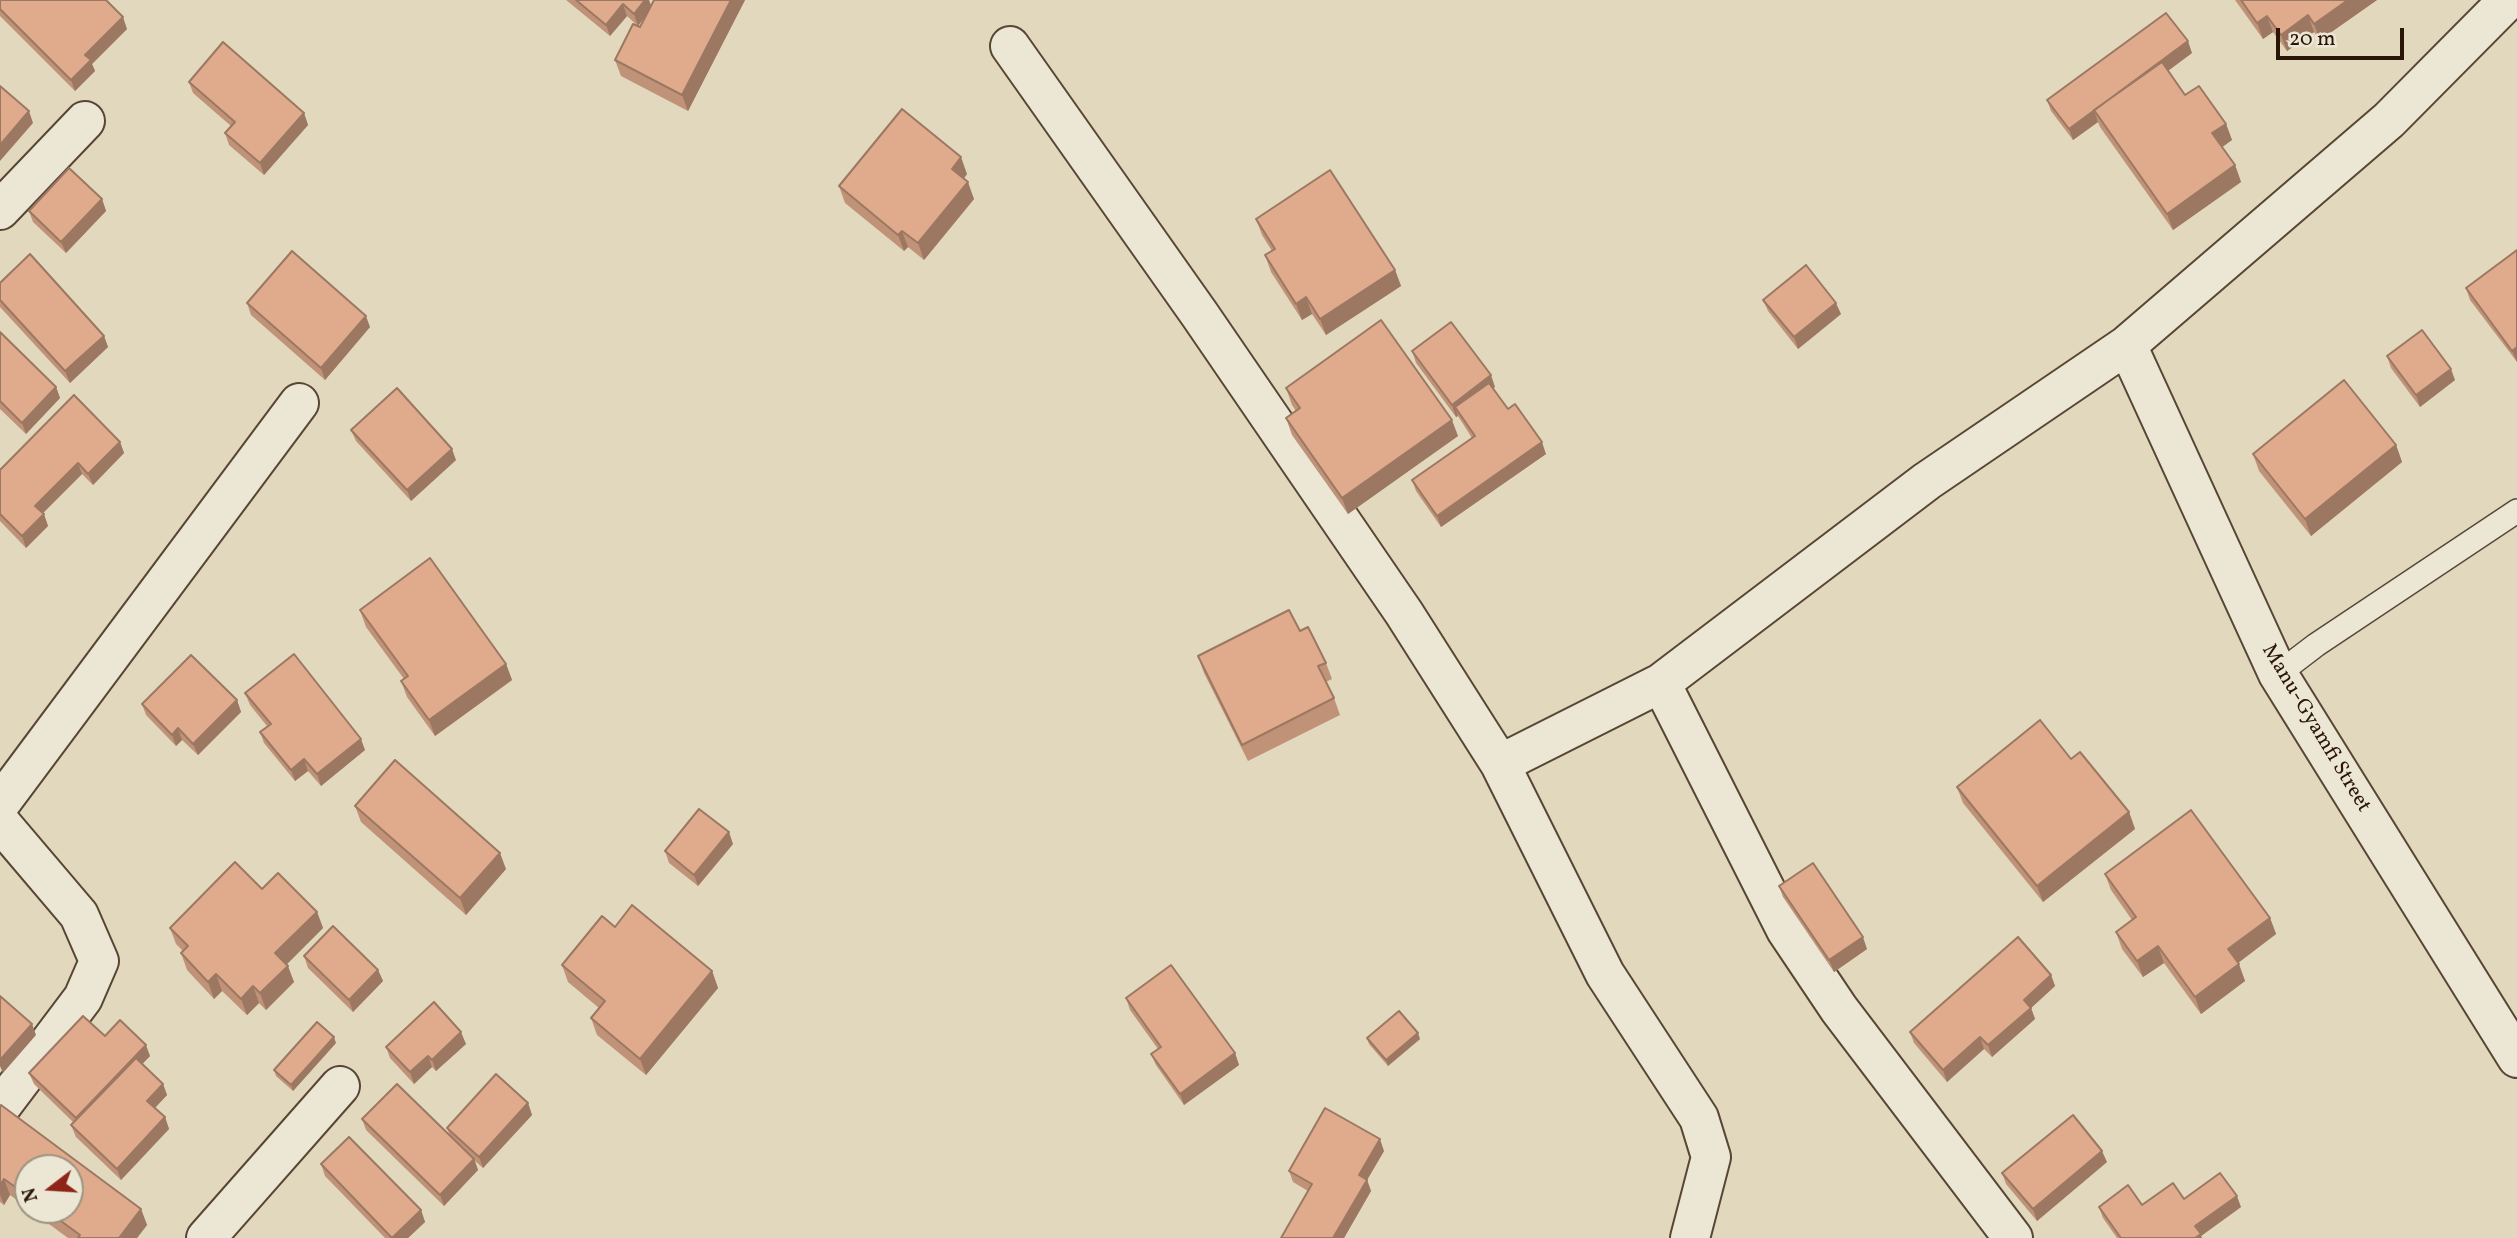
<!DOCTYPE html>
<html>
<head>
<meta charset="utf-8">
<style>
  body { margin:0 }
  #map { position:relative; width:2517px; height:1238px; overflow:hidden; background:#e1d8bd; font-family:Vollkorn,serif }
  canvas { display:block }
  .north { position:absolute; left:14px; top:1154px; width:70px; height:70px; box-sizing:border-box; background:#ece6d4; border:2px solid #9e9382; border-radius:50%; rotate:253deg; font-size:19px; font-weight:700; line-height:28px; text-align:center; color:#2a1607 }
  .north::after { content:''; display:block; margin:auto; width:24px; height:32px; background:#8f2418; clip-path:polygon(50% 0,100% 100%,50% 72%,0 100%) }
  .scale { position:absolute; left:2276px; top:28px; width:128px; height:32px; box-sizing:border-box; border:4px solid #2a1607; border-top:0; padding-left:9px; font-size:21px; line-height:24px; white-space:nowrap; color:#2a1607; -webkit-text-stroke:5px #ece6d4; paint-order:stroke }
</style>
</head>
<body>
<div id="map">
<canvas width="2517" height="1238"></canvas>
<div class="north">N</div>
<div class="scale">20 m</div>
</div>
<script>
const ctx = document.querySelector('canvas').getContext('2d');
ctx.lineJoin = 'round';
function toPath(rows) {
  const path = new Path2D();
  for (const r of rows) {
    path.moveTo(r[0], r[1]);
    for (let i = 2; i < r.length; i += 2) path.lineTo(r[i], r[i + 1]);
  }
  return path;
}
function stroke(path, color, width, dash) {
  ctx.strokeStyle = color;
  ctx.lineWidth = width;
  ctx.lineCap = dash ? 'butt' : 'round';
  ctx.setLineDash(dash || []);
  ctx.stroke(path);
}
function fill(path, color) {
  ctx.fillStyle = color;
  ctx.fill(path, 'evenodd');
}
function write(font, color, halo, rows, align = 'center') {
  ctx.font = font + ' Vollkorn,serif';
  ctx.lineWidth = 5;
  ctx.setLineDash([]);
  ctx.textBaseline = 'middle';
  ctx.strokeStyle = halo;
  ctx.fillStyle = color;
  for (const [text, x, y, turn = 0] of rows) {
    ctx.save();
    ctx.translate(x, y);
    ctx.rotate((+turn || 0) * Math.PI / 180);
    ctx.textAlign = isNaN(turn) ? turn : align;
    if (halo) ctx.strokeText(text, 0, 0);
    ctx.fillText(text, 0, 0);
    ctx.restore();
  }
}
const lane = toPath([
  [2278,674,2316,645,2517,511]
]);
const street = toPath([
  [1010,46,1200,315,1404,613,1500,764,1605,974,1699,1118,1711,1157,1690,1238],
  [0,210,85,121],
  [2127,345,2278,674,2517,1058],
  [1661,683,1786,930,1839,1009,2013,1238],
  [1500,764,1661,683,1927,481,2127,345,2389,120,2508,0],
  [0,804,299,403],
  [0,822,79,915,99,961,83,998,0,1108],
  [206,1238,340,1086]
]);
stroke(lane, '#584634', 26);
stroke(street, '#584634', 42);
stroke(lane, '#ece6d4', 23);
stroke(street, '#ece6d4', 38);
fill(toPath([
  [0,0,127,29,92,64,95,71,75,91,0,16],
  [566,0,649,0,651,6,654,0,745,0,688,111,621,76,615,60,640,27,646,15,638,26,627,16,610,36],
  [2235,0,2377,0,2320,40,2314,32,2287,51,2273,32,2263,39],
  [2192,53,2168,71,2185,95,2226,124,2232,140,2222,147,2235,165,2241,182,2173,230,2100,127,2098,122,2073,140,2051,111,2047,100],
  [189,82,304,113,308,125,264,175,229,145,225,133,231,126,193,93],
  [967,174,964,178,974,199,924,260,908,247,904,251,845,203,839,186],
  [102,199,106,211,66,253,33,222,29,211],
  [1256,219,1395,270,1401,286,1326,335,1312,314,1302,320,1271,272,1265,255,1272,251,1262,235],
  [2517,250,2517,362,2470,300,2466,288],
  [0,283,104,336,108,347,70,383,0,307],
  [1763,300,1841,314,1798,349,1768,311],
  [247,303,370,327,325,380,251,315],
  [0,332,56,387,60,398,26,434,0,409],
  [1412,351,1495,387,1493,388,1508,409,1546,454,1441,527,1416,491,1412,480,1472,438,1458,416,1456,417,1416,363],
  [2387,356,2455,380,2420,407,2391,368],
  [1286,388,1458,436,1348,514,1292,435,1286,418,1296,411,1292,405],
  [351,430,456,460,411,501,356,441],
  [120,442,124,453,93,485,82,474,43,513,48,526,26,548,0,521,0,470],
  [2396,445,2402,462,2311,536,2259,471,2253,454],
  [360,610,506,664,512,680,435,736,407,697,401,681,404,679,366,627],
  [1300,631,1326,663,1332,679,1326,682,1334,698,1340,715,1248,761,1204,673,1198,656],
  [245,693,365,750,321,786,308,771,295,781,264,743,260,732,267,726,250,705],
  [237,700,241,712,198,755,182,740,176,746,146,715,142,704],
  [2071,759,2129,812,2135,829,2043,902,1963,803,1957,787],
  [355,806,506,869,466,915,361,822],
  [733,844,698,886,669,863,665,851],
  [2105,874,2270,918,2276,934,2238,963,2245,981,2201,1014,2164,963,2143,977,2122,949,2116,932,2132,920,2111,890],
  [1779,886,1867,949,1834,972,1783,897],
  [262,889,317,912,323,928,286,965,294,982,266,1010,259,1003,247,1015,222,991,214,999,187,970,181,953,183,951,176,944,170,928],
  [615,927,712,971,718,988,646,1075,597,1035,591,1018,599,1008,568,982,562,965],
  [304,956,378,970,383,981,353,1012,308,968],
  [2051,975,2055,986,2031,1008,2035,1019,1992,1057,1984,1049,1947,1082,1914,1043,1910,1032],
  [1126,998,1235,1053,1239,1065,1184,1105,1156,1065,1151,1054,1158,1049,1130,1010],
  [105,1036,150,1056,142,1064,163,1084,167,1095,155,1108,165,1117,169,1129,121,1180,76,1137,71,1125,74,1123,34,1084,29,1073],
  [1367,1038,1420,1039,1388,1066,1369,1044],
  [336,1043,293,1091,276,1076,274,1070],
  [466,1044,436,1071,432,1067,414,1084,390,1058,386,1047],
  [528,1103,532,1115,483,1168,475,1161,478,1170,444,1206,366,1130,362,1119,450,1136,447,1128],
  [0,1107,141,1209,147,1225,137,1238,68,1238,30,1210,70,1210,28,1168,28,1208,10,1195,4,1205,0,1202],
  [1384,1151,1367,1180,1371,1191,1344,1238,1281,1238,1308,1191,1293,1182,1289,1171],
  [2107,1162,2037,1221,2006,1184,2002,1173],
  [321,1164,421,1210,425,1222,408,1238,385,1238,325,1176],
  [2184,1199,2241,1207,2201,1236,2202,1238,2117,1238,2103,1218,2099,1207,2142,1205]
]), '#c09378');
fill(toPath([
  [645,0,649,0,652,8,638,26,634,14],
  [731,0,745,0,688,111,682,95],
  [2348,0,2377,0,2320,40,2314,24],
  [623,4,627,16,610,36,606,25],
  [2308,15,2314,32,2287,51,2281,35],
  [2267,16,2273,32,2263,39,2257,23],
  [123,17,127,29,92,64,95,71,75,91,71,80,85,55],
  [2188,41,2192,53,2101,120,2094,110,2098,122,2073,140,2069,129],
  [29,111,33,123,0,161,0,145],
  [304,113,308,125,264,175,260,163],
  [2226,124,2232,140,2218,150,2212,133],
  [961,157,967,174,958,186,952,169],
  [2235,165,2241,182,2173,230,2167,214],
  [968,182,974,199,924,260,918,243],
  [102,199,106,211,66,253,61,242],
  [902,231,908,247,904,251,898,235],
  [1395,270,1401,286,1326,335,1320,319],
  [1306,297,1312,314,1302,320,1296,304],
  [1836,303,1841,314,1798,349,1794,337],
  [366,316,370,327,325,380,321,368],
  [104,336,108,347,70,383,65,371],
  [2517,347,2517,362,2512,351],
  [2451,369,2455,380,2420,407,2416,395],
  [1491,375,1495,387,1459,414,1455,407,1458,416,1456,417,1452,405],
  [56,387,60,398,26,434,22,423],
  [1452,420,1458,436,1348,514,1342,498],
  [120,442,124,453,93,485,88,474],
  [1542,442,1546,454,1441,527,1437,516],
  [2396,445,2402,462,2311,536,2305,519],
  [452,449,456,460,411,501,407,490],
  [78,463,82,474,39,517,35,506],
  [44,514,48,526,26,548,22,536],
  [506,664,512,680,435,736,429,720],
  [237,700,241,712,198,755,193,744],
  [178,728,182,740,176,746,172,735],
  [361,739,365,750,321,786,317,774],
  [304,759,308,771,295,781,291,770],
  [2129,812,2135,829,2043,902,2037,886],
  [729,832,733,844,698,886,694,875],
  [500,853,506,869,466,915,460,898],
  [317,912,323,928,281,970,275,953],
  [2270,918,2276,934,2234,966,2228,949],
  [1863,937,1867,949,1834,972,1829,960],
  [2158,946,2164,963,2143,977,2137,961],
  [2239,964,2245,981,2201,1014,2195,997],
  [288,966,294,982,266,1010,260,993],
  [378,970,383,981,353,1012,349,1000],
  [712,971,718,988,646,1075,640,1059],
  [216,974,222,991,214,999,208,982],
  [2051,975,2055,986,2031,1008,2035,1019,1992,1057,1988,1045,2024,1000],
  [253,986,259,1003,247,1015,241,999],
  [32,1024,36,1035,3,1073,0,1066,0,1060],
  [461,1032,466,1044,436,1071,432,1060],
  [1418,1033,1420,1039,1388,1066,1386,1060],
  [334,1037,336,1043,293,1091,291,1085],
  [1980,1037,1984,1049,1947,1082,1943,1070],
  [146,1045,150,1056,80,1129,76,1118],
  [1235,1053,1239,1065,1184,1105,1180,1094],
  [428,1056,432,1067,414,1084,410,1072],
  [163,1084,167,1095,151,1112,147,1101],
  [528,1103,532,1115,483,1168,479,1157],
  [165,1117,169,1129,121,1180,117,1169],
  [1380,1139,1384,1151,1367,1180,1371,1191,1344,1238,1333,1238,1359,1175],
  [2102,1151,2107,1162,2037,1221,2033,1209],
  [474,1159,478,1170,444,1206,440,1195],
  [4,1179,10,1195,4,1205,0,1195,0,1185],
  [2237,1196,2241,1207,2201,1236,2202,1238,2195,1238,2195,1226],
  [141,1209,147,1225,137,1238,119,1238],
  [421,1210,425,1222,408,1238,392,1238]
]), '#9c7862');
const building = toPath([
  [0,0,106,0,123,17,85,55,91,60,71,80,0,9,0,0],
  [576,0,645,0,634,14,623,4,606,25,576,0],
  [654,0,731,0,682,95,615,60,633,24,640,27,654,0],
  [2241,0,2348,0,2314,24,2308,15,2281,35,2267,16,2257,23,2241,0],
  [2166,13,2188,41,2069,129,2047,100,2166,13],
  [223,42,304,113,260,163,225,133,235,122,189,82,223,42],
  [2162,62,2185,95,2199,86,2226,124,2212,133,2235,165,2167,214,2094,110,2162,62],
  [0,86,29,111,0,145,0,86],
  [902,109,961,157,952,169,968,182,918,243,902,231,898,235,839,186,902,109],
  [69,168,102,199,61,242,29,211,69,168],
  [1330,170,1395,270,1320,319,1306,297,1296,304,1265,255,1275,249,1256,219,1330,170],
  [2517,250,2517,347,2512,351,2466,288,2517,250],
  [292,251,366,316,321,368,247,303,292,251],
  [30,254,104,336,65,371,0,300,0,283,30,254],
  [1806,265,1836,303,1794,337,1763,300,1806,265],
  [1381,320,1452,420,1342,498,1286,418,1300,408,1286,388,1381,320],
  [1451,322,1491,375,1452,405,1412,351,1451,322],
  [2422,330,2451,369,2416,395,2387,356,2422,330],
  [0,332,56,387,22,423,0,401,0,332],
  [2344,380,2396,445,2305,519,2253,454,2344,380],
  [1489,383,1508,409,1515,404,1542,442,1437,516,1412,480,1475,436,1455,407,1489,383],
  [397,388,452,449,407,490,351,430,397,388],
  [74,395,120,442,88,474,78,463,35,506,44,514,22,536,0,514,0,470,74,395],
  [430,558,506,664,429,720,401,681,408,676,360,610,430,558],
  [1289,610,1300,631,1308,627,1326,663,1318,666,1334,698,1242,745,1198,656,1289,610],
  [294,654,361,739,317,774,304,759,291,770,260,732,271,724,245,693,294,654],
  [191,655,237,700,193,744,178,728,172,735,142,704,191,655],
  [2040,720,2071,759,2080,752,2129,812,2037,886,1957,787,2040,720],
  [395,760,500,853,460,898,355,806,395,760],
  [699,809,729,832,694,875,665,851,699,809],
  [2191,810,2270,918,2228,949,2239,964,2195,997,2158,946,2137,961,2116,932,2136,917,2105,874,2191,810],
  [235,862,262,889,278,873,317,912,275,953,288,966,260,993,253,986,241,999,216,974,208,982,181,953,188,946,170,928,235,862],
  [1813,863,1863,937,1829,960,1779,886,1813,863],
  [632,905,712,971,640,1059,591,1018,605,1001,562,965,602,916,615,927,632,905],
  [333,926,378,970,349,1000,304,956,333,926],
  [2018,937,2051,975,2024,1000,2031,1008,1988,1045,1980,1037,1943,1070,1910,1032,2018,937],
  [1171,965,1235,1053,1180,1094,1151,1054,1161,1047,1126,998,1171,965],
  [0,996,32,1024,0,1060,0,996],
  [434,1002,461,1032,432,1060,428,1056,410,1072,386,1047,434,1002],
  [1399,1011,1418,1033,1386,1060,1367,1038,1399,1011],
  [83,1016,105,1036,120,1020,146,1045,76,1118,29,1073,83,1016],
  [317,1022,334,1037,291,1085,274,1070,317,1022],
  [136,1058,163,1084,147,1101,165,1117,117,1169,71,1125,136,1058],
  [496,1074,528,1103,479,1157,447,1128,496,1074],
  [397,1084,474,1159,440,1195,362,1119,397,1084],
  [1,1105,141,1209,119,1238,78,1238,80,1235,46,1210,70,1210,70,1168,28,1168,28,1196,4,1179,0,1185,0,1107,1,1105],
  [1325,1108,1380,1139,1359,1175,1367,1180,1333,1238,1281,1238,1312,1184,1289,1171,1325,1108],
  [2073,1115,2102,1151,2033,1209,2002,1173,2073,1115],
  [349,1137,421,1210,392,1238,321,1164,349,1137],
  [2220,1173,2237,1196,2195,1226,2201,1234,2195,1238,2121,1238,2099,1207,2128,1185,2142,1205,2173,1183,2184,1199,2220,1173]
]);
fill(building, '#dfab8c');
stroke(building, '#9c7862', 2);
write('21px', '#2a1607', '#ece6d4', [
  ["Manu-Gyamfi Street",2315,729,59]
]);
</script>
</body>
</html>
